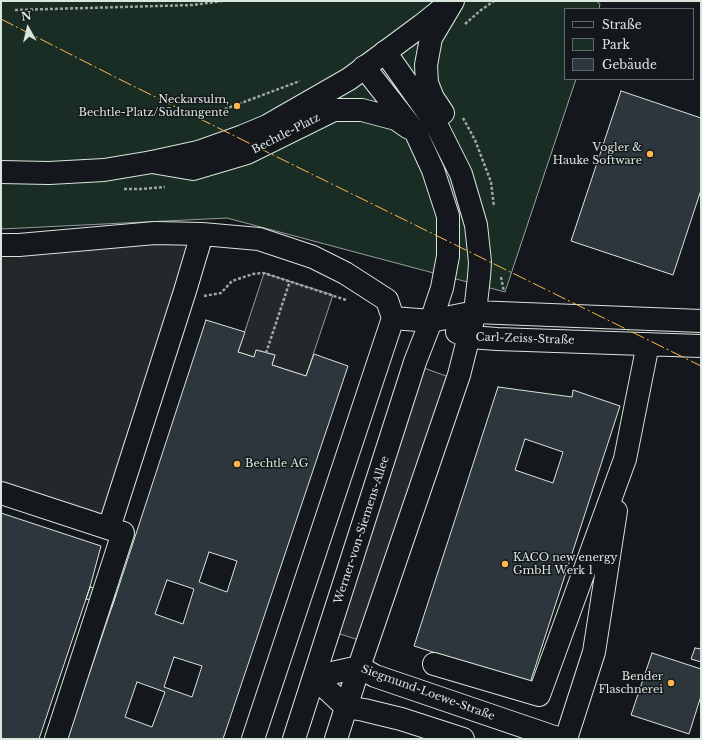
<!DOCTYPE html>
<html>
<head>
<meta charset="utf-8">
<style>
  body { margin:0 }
  #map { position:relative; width:702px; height:740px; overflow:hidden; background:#14181c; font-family:"Libre Baskerville",serif }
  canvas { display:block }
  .frame { position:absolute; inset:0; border:2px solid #d8e6dc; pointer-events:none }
  .legend { position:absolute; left:564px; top:8px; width:130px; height:72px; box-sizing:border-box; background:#14181c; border:1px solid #626a69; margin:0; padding:5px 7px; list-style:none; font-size:12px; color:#d8e6dc }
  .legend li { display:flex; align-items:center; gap:8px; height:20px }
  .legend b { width:20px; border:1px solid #626a69 }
  .north { position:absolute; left:8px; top:8px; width:40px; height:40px; -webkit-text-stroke:3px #14181c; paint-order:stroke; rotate:352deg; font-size:11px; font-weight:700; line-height:16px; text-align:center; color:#d8e6dc }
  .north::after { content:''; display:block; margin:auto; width:14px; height:18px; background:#d8e6dc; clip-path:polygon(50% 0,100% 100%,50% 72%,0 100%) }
</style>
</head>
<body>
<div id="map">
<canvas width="702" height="740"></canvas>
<div class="frame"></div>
<ul class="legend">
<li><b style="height:5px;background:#14181c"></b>Straße</li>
<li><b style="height:11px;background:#1a2d24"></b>Park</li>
<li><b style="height:11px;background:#2c363c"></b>Gebäude</li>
</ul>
<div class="north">N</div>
</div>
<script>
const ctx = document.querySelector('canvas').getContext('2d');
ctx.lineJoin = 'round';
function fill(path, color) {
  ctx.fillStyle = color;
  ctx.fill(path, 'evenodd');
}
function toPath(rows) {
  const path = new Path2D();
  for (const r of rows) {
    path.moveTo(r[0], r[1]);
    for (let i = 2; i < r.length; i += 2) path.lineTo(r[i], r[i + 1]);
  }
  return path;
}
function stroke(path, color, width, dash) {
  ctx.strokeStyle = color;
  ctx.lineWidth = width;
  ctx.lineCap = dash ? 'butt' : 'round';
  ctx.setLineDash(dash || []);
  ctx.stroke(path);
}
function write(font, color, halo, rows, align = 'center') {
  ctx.font = font + ' "Libre Baskerville",serif';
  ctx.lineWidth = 3;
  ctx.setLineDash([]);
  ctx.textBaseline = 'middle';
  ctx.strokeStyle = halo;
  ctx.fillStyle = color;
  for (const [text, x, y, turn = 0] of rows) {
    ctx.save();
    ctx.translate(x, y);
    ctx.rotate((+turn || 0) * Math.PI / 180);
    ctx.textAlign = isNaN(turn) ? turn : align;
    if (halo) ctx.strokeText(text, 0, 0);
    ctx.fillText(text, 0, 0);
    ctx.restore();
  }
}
const green = toPath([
  [1,1,596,1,600,4,599,9,565,9,565,79,576,79,505,292,227,218,1,229,1,1]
]);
fill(green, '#1a2d24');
stroke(green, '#939e99', 1);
const parking = toPath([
  [216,229,116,540,1,502,1,240,216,229],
  [264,273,333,295,306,376,272,365,275,355,257,350,254,357,238,352,264,273],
  [421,367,449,377,362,641,334,632,421,367]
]);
fill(parking, '#24282b');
stroke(parking, '#939e99', 1);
const building = toPath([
  [621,91,701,118,701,190,673,275,571,241,621,91],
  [206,320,245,332,238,352,254,357,256,350,275,355,272,365,306,376,314,354,348,366,223,739,67,739,116,595,206,320],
  [209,552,237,561,227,592,199,582,209,552],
  [167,580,194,589,183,624,155,614,167,580],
  [174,657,202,666,192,697,164,687,174,657],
  [137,682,165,692,152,727,125,717,137,682],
  [498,387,572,397,573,390,620,406,530,683,414,646,498,387],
  [525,439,563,452,553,483,515,470,525,439],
  [1,513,101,546,90,587,39,739,1,739,1,513],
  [90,587,116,595,112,607,86,599,90,587],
  [695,648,701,649,701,662,691,659,695,648],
  [652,653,701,669,701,696,689,734,631,715,652,653]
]);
fill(building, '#2c363c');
stroke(building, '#d8e6dc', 1);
const minor = toPath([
  [443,113,433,98,427,83,426,65,431,38,453,1],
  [152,162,193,169,247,153,334,110,362,110,396,119,409,128],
  [1,245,19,245,155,233,202,234,259,239,313,257,345,273,387,300,393,318],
  [457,332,469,337,497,339,701,346],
  [1,493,123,533,56,739],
  [109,528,185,291,202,234],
  [434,664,539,695,625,459,648,344],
  [253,739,393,318,431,321,475,312,701,321],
  [294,739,415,362,431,321,442,288,448,256,448,216,433,170,416,133,364,67],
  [336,739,359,667,459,375,475,312,479,277,480,262,476,225,461,174,436,124,385,52],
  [463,739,401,719,364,710,346,707,314,677,359,667,375,676,560,739],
  [566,739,594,652,616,511]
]);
const major = toPath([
  [1,172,49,173,104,170,152,162,198,152,243,136,267,126,349,79,422,25,452,1]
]);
stroke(minor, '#d8e6dc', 24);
stroke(major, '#d8e6dc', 24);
stroke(toPath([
  [15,10,193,5,222,1],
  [465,24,481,10,494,1],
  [220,111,300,81],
  [463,118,475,140,491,182,494,207],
  [124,189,141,189,165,187],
  [501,277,504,292],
  [204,296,221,293,232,281,253,274,264,273,346,300],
  [266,353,290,281]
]), '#9da8a2', 2.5, [3, 2]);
stroke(minor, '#14181c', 22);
stroke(major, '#14181c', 22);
stroke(toPath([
  [1,19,119,79,701,366]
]), '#ffb74d', 1, [14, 3, 2, 3]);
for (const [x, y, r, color] of [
  [237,106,4,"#ffb74d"],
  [650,154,4,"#ffb74d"],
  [237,464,4,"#ffb74d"],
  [505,564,4,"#ffb74d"],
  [671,683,4,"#ffb74d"]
]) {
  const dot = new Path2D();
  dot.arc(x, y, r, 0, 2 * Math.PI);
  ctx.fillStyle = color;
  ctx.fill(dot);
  stroke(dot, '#14181c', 1.5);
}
write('11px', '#d8e6dc', '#14181c', [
  ["Neckarsulm,",229,100],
  ["Bechtle-Platz/Südtangente",229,113],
  ["Vogler &",642,148],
  ["Hauke Software",642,161],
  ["Bechtle AG",245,464,"left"],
  ["KACO new energy",513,558,"left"],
  ["GmbH Werk 1",513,571,"left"],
  ["Bender",663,677],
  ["Flaschnerei",663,690]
], 'right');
write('11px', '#d8e6dc', '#14181c', [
  ["Bechtle-Platz",286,134,-27],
  ["Carl-Zeiss-Straße",525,339,2],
  ["Werner-von-Siemens-Allee",362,530,-72],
  ["Siegmund-Loewe-Straße",428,693,20]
]);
</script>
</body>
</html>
